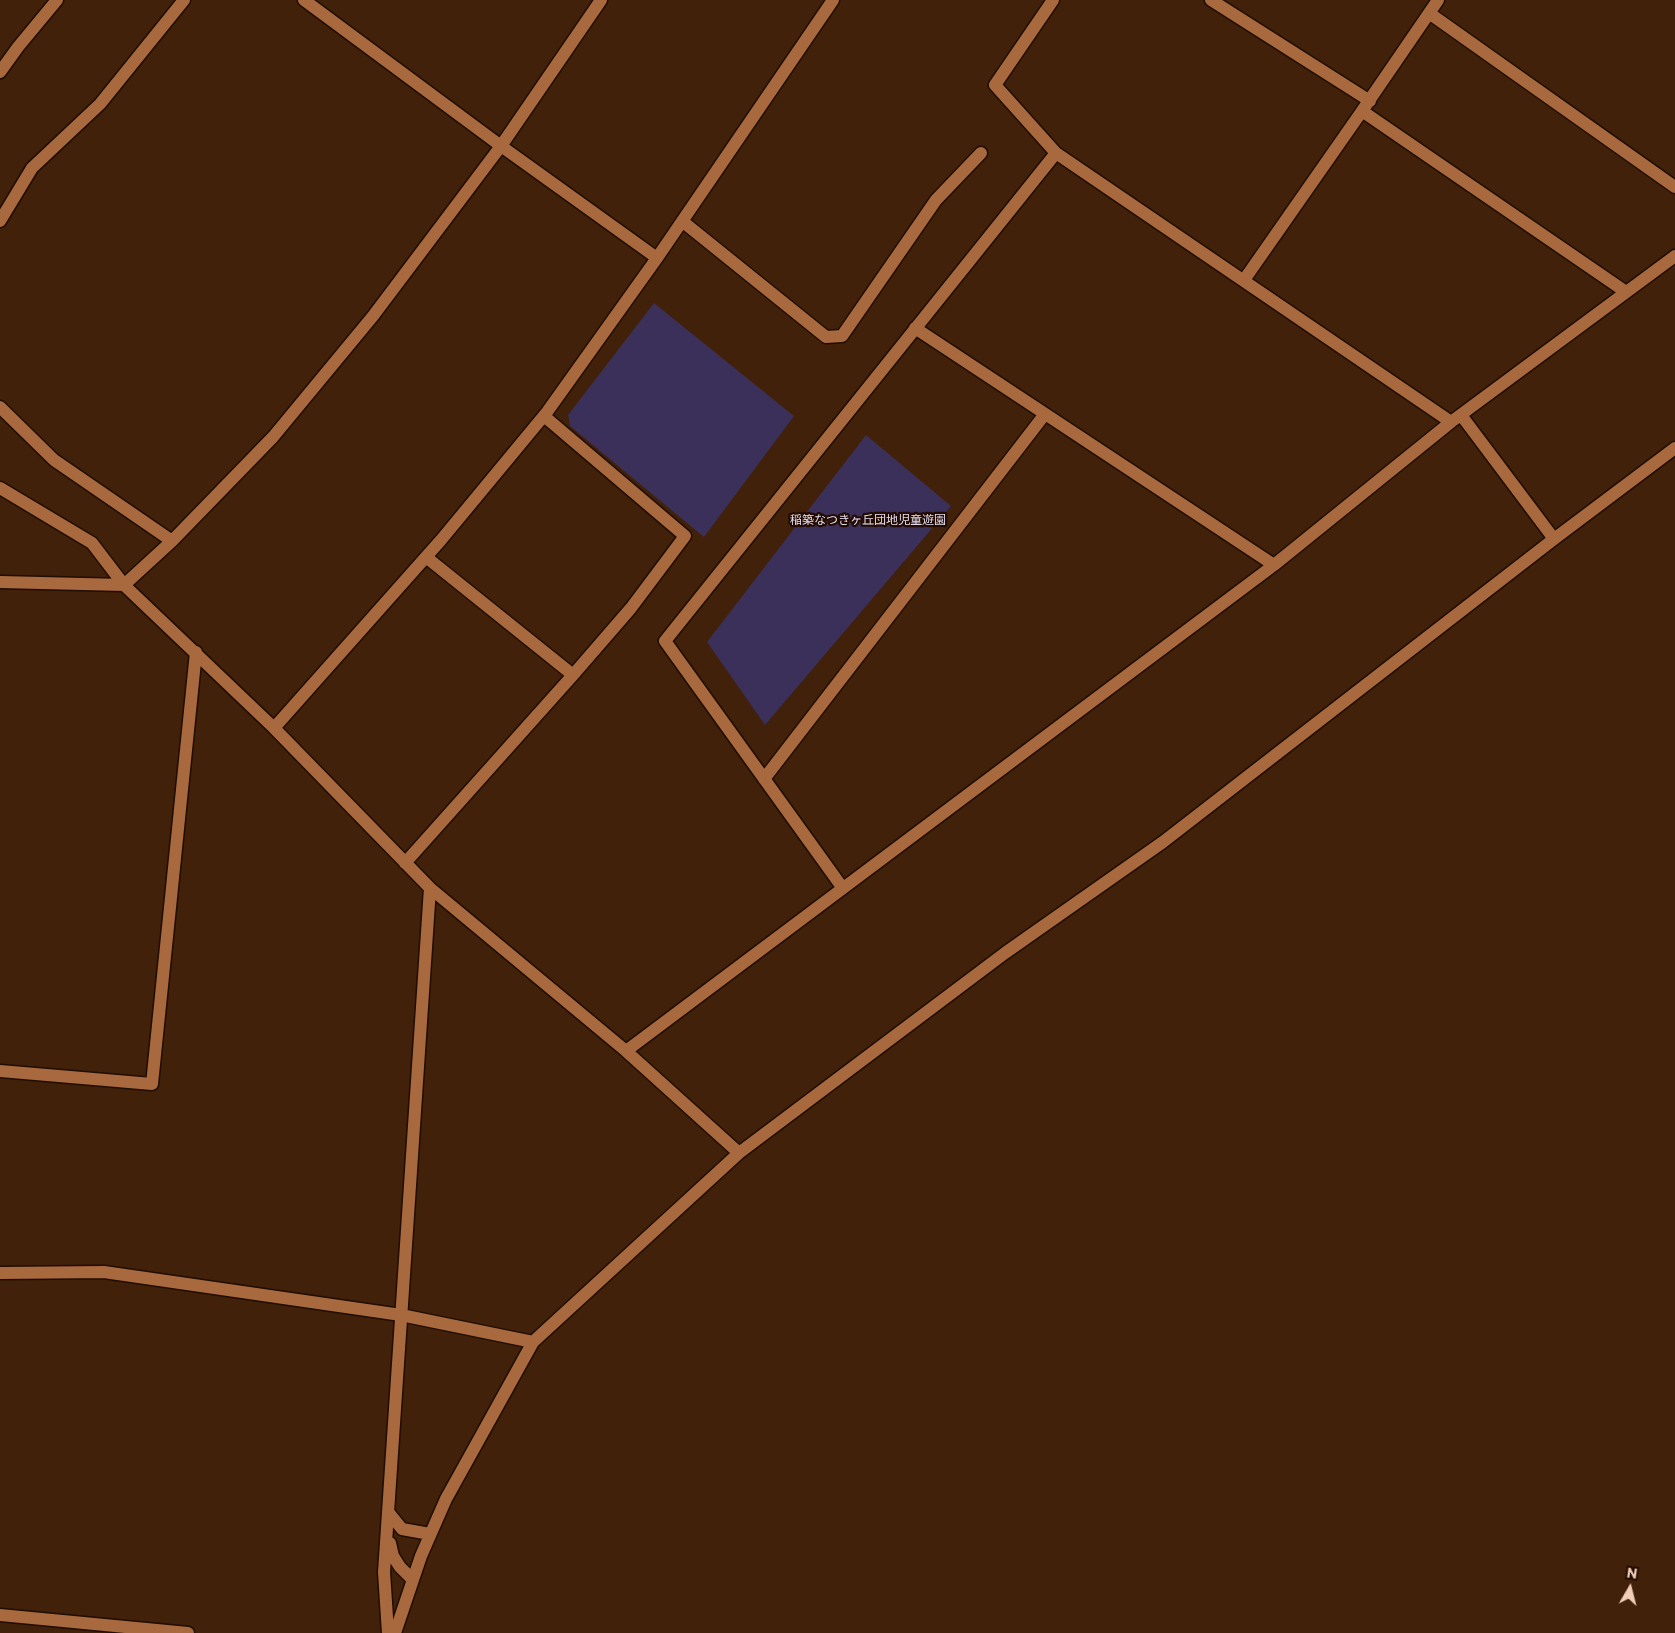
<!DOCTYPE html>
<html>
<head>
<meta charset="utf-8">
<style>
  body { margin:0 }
  #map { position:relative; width:1675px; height:1633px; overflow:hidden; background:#412109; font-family:Commissioner,sans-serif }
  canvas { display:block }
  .north { position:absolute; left:1605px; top:1563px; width:50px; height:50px; -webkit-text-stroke:4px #230b00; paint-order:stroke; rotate:8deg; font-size:14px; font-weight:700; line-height:20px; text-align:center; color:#f1ceb8 }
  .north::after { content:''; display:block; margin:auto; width:18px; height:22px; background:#f1ceb8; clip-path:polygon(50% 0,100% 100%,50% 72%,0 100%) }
</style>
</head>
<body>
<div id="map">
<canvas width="1675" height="1633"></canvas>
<div class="north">N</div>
</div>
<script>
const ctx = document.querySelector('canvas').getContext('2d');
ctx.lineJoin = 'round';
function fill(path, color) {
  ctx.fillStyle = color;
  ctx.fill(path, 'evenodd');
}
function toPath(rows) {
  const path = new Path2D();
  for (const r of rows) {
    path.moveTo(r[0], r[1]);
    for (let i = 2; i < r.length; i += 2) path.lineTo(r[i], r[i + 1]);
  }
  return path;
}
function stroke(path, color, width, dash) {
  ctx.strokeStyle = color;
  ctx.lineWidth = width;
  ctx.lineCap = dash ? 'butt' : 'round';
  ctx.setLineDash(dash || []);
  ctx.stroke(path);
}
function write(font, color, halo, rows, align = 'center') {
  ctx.font = font + ' Commissioner,"Noto Sans JP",sans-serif';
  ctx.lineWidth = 4.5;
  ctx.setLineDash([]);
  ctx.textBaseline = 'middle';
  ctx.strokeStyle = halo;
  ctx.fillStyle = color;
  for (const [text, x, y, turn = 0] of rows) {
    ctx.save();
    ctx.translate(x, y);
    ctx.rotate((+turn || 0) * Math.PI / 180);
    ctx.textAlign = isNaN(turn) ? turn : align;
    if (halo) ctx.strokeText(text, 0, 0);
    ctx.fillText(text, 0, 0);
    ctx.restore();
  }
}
fill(toPath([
  [654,303,794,416,704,537,570,426,568,415],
  [866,435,951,506,765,725,707,642]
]), '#3b305a');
const minor = toPath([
  [304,0,501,146,657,258],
  [1053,0,995,85,1056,153,1451,422],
  [1211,0,1370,101],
  [1438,0,1362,111,1626,292],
  [1429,13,1675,187],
  [0,72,18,47,57,0],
  [0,221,32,168,100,104,184,0],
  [682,221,826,337,842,336,936,200,981,153],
  [1244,280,1362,111],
  [915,328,1274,565],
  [0,407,54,460,172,541],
  [1461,415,1554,539],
  [0,488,92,543,124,585,274,728,430,888,626,1051,739,1153],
  [426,557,573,675],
  [0,582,124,585,172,541,273,437,373,316,501,146,601,0],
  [274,728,441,540,547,412,657,258,833,0],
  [764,779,1045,414],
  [405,863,573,675,631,608,685,536,544,416],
  [842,887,665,641,1056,153],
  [626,1051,1274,565,1451,422,1675,256],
  [0,1071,152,1084,196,652],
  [0,1273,104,1272,401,1315,533,1342],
  [389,1513,402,1529,430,1534],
  [390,1543,393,1556,400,1567,413,1580],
  [0,1615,188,1633],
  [388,1633,384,1572,430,888],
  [395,1633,421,1556,446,1499,533,1342,739,1153,1005,953,1163,842,1554,539,1675,448]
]);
stroke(minor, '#200d02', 15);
stroke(minor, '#a9693e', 12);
write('12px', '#e1ddf1', '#230b00', [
  ["稲築なつきヶ丘団地児童遊園",868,520]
]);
</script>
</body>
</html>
